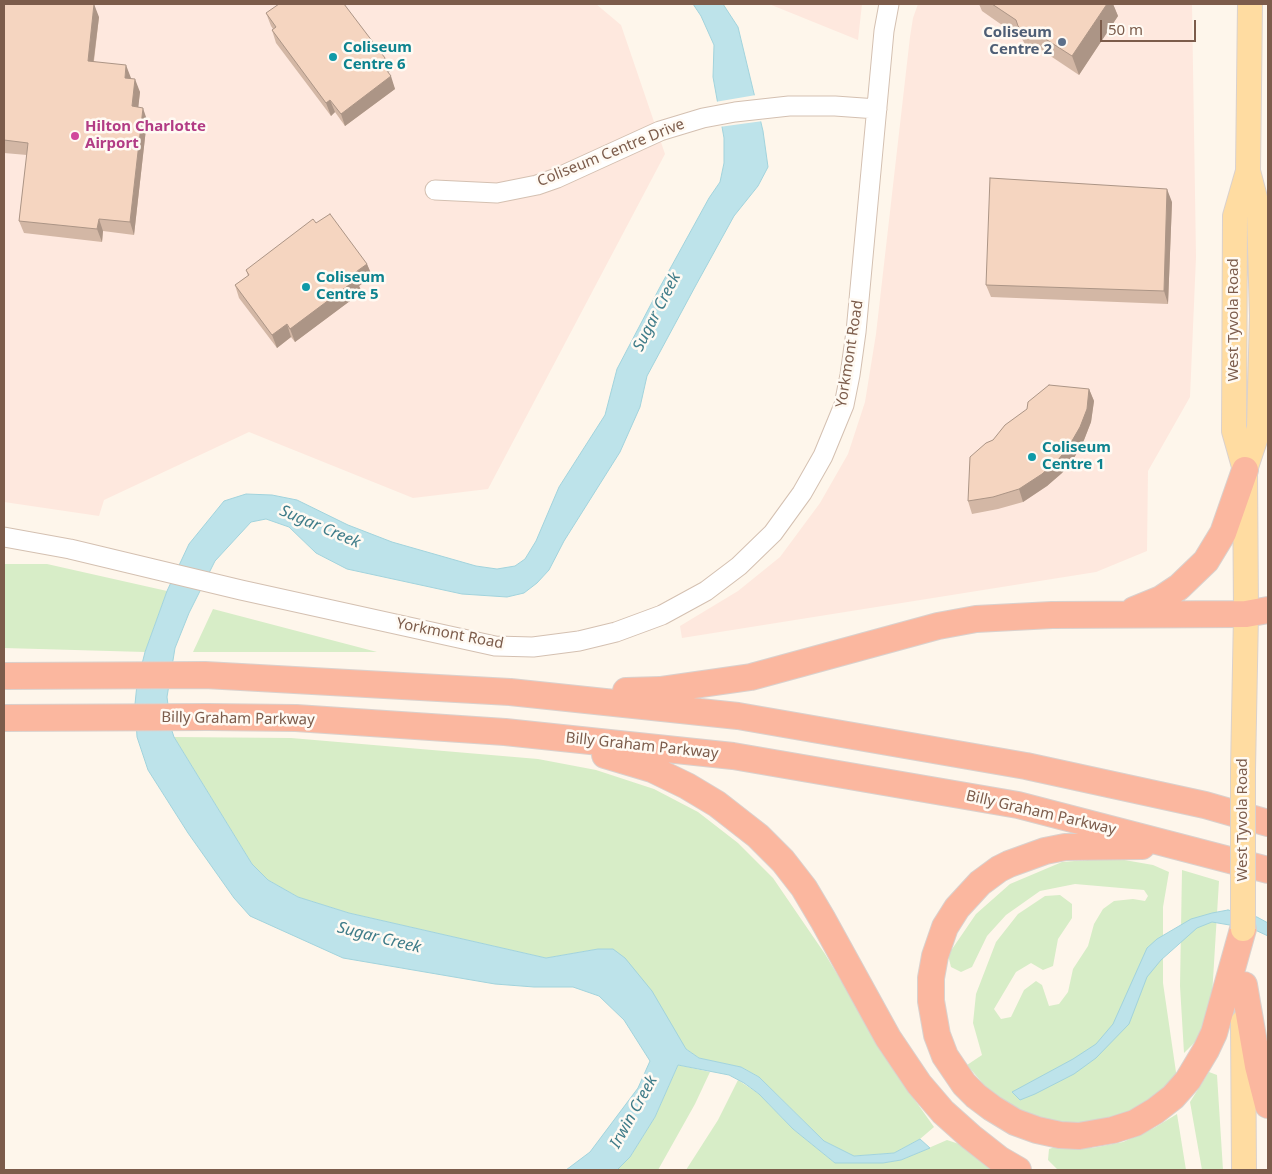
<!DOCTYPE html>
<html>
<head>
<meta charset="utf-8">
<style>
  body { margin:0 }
  #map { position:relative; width:1272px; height:1174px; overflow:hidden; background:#fef6eb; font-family:"Noto Sans",sans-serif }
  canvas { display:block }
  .frame { position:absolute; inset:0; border:5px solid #7c5c4b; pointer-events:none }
  .scale { position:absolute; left:1100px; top:20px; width:96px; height:22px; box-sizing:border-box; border:2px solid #7c5c4b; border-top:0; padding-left:6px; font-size:15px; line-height:18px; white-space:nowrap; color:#7c5c4b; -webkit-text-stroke:4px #fffaf3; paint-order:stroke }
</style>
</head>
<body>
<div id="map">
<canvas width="1272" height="1174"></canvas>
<div class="frame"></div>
<div class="scale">50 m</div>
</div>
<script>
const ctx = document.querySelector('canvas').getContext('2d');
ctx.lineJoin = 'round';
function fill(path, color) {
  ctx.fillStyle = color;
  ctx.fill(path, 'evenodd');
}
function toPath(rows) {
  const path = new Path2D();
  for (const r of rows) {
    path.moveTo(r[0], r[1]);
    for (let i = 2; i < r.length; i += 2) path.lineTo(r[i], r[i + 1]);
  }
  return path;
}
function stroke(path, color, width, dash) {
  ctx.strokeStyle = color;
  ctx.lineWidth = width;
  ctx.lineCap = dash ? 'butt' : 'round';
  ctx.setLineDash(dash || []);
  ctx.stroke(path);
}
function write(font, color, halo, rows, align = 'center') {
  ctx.font = font + ' "Noto Sans",sans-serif';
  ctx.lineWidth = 5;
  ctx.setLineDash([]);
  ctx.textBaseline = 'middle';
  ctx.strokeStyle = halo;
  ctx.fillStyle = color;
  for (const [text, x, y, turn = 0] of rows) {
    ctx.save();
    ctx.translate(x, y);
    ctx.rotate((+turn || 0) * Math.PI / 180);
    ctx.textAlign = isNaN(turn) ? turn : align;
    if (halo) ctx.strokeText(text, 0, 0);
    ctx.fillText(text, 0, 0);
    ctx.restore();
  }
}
fill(toPath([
  [4,4,596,4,621,25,665,154,488,489,413,498,249,432,104,500,99,516,4,502],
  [769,4,862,4,858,40],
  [918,4,1192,4,1196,257,1190,397,1148,471,1147,551,1096,572,682,638,680,626,738,591,780,557,820,503,848,454,865,402,876,334,910,37,913,18]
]), '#fee8de');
fill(toPath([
  [4,564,47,564,167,591,145,652,4,648],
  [213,609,377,652,193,652],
  [174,737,291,738,538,759,596,770,654,789,698,812,738,843,773,878,825,954,900,1079,934,1127,920,1139,894,1153,853,1156,824,1141,759,1077,741,1067,699,1058,686,1049,598,949,546,958,349,913,298,897,268,880,252,864],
  [1113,858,1153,865,1169,872,1163,907,1163,983,1177,1079,1124,1118,1091,1125,1048,1121,1018,1112,985,1086,967,1065,982,1055,973,1023,976,994,996,942,1018,914,1045,896,1060,895,1072,904,1072,918,1058,939,1053,966,1043,970,1031,963,1016,972,994,1009,1001,1019,1011,1017,1024,990,1036,981,1042,985,1049,1006,1059,1004,1068,992,1073,969,1088,946,1094,924,1103,909,1114,901,1133,899,1145,901,1148,896,1144,890,1075,884,1040,891,1006,915,987,936,972,967,961,972,951,967,948,955,976,914,1010,884,1062,862],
  [1182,870,1219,881,1212,996,1199,1038,1184,1053,1180,986],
  [678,1065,710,1072,695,1104,658,1170,617,1170,630,1157,655,1117],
  [1209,1072,1217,1075,1223,1170,1202,1170,1190,1102],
  [738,1080,759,1094,793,1129,835,1163,883,1163,901,1160,947,1140,959,1144,992,1170,686,1170,718,1120],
  [1177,1114,1186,1170,1058,1170,1048,1160,1049,1149,1058,1146,1092,1148,1123,1142,1154,1128]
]), '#d7edc7');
const water = toPath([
  [693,4,723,4,738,27,763,131,768,167,758,186,734,216,696,285,647,376,640,407,620,452,564,541,549,570,537,583,524,593,507,597,462,594,347,569,316,553,289,527,266,519,251,522,215,561,189,613,175,648,167,697,171,728,174,737,252,864,268,880,298,897,349,913,546,958,598,949,613,949,625,958,652,991,686,1049,699,1058,741,1067,759,1077,824,1141,854,1156,894,1153,920,1139,930,1148,901,1160,883,1163,835,1163,793,1129,759,1094,744,1083,729,1075,678,1065,655,1117,630,1157,617,1170,566,1170,590,1152,638,1088,650,1061,624,1020,599,996,573,987,534,987,495,984,343,958,250,916,234,898,188,833,148,770,137,737,135,704,137,684,145,652,167,591,189,544,224,501,246,494,272,495,297,500,348,525,392,542,476,566,497,569,515,566,525,559,536,541,559,487,605,415,617,369,660,287,709,198,720,182,724,163,724,138,713,77,714,45,701,16,693,4],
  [1228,910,1257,917,1268,923,1268,936,1253,929,1212,922,1197,928,1161,960,1147,977,1129,1024,1096,1058,1074,1074,1035,1094,1020,1100,1012,1092,1073,1059,1096,1044,1113,1024,1147,948,1157,939,1191,919,1212,913,1228,910]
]);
fill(water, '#bde3ea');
stroke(water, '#a2d3dc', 1);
fill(toPath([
  [756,95,763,121,719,127,715,102]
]), '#fef6eb');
const minor = toPath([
  [435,190,497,193,537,185,557,178,660,131,703,118,735,112,789,106,835,106,877,109],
  [4,537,70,549,241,590,495,646,533,647,579,641,616,632,662,615,706,591,739,566,773,533,802,493,823,456,844,405,850,375,856,332,884,31,889,4]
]);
const major = toPath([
  [1245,470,1259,428,1262,316,1259,213,1248,171],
  [1243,770,1246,614,1245,470,1234,431,1235,216,1248,171,1250,4],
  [1243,1022,1244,1170]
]);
const highway = toPath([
  [1134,610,1161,599,1179,587,1206,561,1223,533,1245,470],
  [4,676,205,675,510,692,738,716,1026,766,1205,805,1268,823],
  [626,691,660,690,751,677,938,626,976,619,1052,615,1246,614,1268,610],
  [4,718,208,717,296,718,505,732,733,756,1018,805,1268,870],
  [605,755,652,769,687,786,717,804,758,836,783,861,804,888,823,920,888,1038,919,1084,943,1112,971,1137,999,1159,1018,1170],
  [1142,846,1065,847,1045,851,1009,864,999,869,980,883,957,908,945,927,935,956,931,978,931,1001,937,1035,945,1056,964,1084,976,1096,992,1108,1015,1122,1037,1130,1060,1135,1079,1136,1113,1130,1135,1123,1155,1111,1173,1097,1188,1080,1206,1050,1214,1033,1243,929],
  [1244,985,1258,1066,1268,1105]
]);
stroke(minor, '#d4c0b1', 21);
stroke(major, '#dad1cd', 26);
stroke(highway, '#dad1cd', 28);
stroke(minor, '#fff', 19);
stroke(major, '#ffdca1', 24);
stroke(highway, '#fbb79f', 26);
const majorBridge = toPath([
  [1243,929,1243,770]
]);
stroke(majorBridge, '#dad1cd', 26, []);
stroke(majorBridge, '#ffdca1', 24);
fill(toPath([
  [4,4,99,17,94,61,131,78,131,79,140,92,138,107,147,120,134,235,103,231,102,242,24,233,19,221,27,155,4,153],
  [979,4,1113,4,1118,16,1079,75,1040,49,1029,49,1025,44,1022,39,982,11],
  [266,13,385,58,390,71,388,72,395,89,345,126,335,112,331,116,276,43,272,30,273,29,271,26],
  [1172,202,1168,304,991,297,986,285],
  [316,223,367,264,372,276,359,286,362,292,295,342,291,337,277,348,239,298,235,285,248,276,246,270],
  [1089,389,1094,401,1091,422,1084,440,1074,458,1062,473,1047,486,1023,502,998,509,972,514,968,501,993,440]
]), '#d3b7a5');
fill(toPath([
  [94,4,99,17,92,73,88,61],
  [1107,4,1113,4,1118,16,1079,75,1072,56],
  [385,58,390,71,385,75,380,62],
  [126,65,131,78,130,91,125,78],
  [391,76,395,89,345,126,341,114],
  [135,79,140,92,137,119,132,106],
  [330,100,335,112,331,116,326,103],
  [143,108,147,120,134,235,130,222],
  [1167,189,1172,202,1168,304,1164,291],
  [99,219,103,231,102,242,97,229],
  [367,264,372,276,359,286,362,292,295,342,290,329,353,274],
  [287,324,291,337,277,348,272,335],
  [1089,389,1094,401,1091,422,1084,440,1074,458,1062,473,1047,486,1023,502,1019,489]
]), '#ac9586');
const building = toPath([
  [4,4,94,4,88,61,126,65,125,78,135,79,132,106,143,108,130,222,99,219,97,229,19,221,28,143,4,140,4,4],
  [279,4,344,4,385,58,380,62,391,76,341,114,330,100,326,103,272,30,276,27,266,13,279,4],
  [992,4,1107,4,1072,56,1033,31,1022,30,1018,26,1016,20,992,4],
  [990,178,1167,189,1164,291,986,285,990,178],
  [330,214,367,264,353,274,357,279,290,329,287,324,272,335,235,285,249,275,246,270,313,219,316,223,330,214],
  [1049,385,1089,389,1087,409,1080,427,1069,446,1058,460,1042,474,1019,489,993,497,968,501,970,457,986,443,993,440,1005,425,1027,409,1028,402,1049,385]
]);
fill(building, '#f5d5c0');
stroke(building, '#ac9586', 1);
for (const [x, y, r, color] of [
  [1062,42,5,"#5c6f8a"],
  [333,57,5,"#0f9aa8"],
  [75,136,5,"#d1479c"],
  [306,287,5,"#0f9aa8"],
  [1032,457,5,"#0f9aa8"]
]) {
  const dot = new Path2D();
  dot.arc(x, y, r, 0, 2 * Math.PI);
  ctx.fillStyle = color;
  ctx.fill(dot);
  stroke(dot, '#fffaf3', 2);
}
write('bold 15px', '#4e5e75', '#fffaf3', [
  ["Coliseum",1052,33],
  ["Centre 2",1052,50]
], 'right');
write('bold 15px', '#0d838f', '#fffaf3', [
  ["Coliseum",343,48],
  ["Centre 6",343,65],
  ["Coliseum",316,278],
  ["Centre 5",316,295],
  ["Coliseum",1042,448],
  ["Centre 1",1042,465]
], 'left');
write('bold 15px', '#b23c85', '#fffaf3', [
  ["Hilton Charlotte",85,127],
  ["Airport",85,144]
], 'left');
write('15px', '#7c5c4b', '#fffaf3', [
  ["Coliseum Centre Drive",611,153,-22],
  ["West Tyvola Road",1234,320,-90],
  ["Yorkmont Road",850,354,-81],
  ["Yorkmont Road",450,634,11],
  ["Billy Graham Parkway",238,719,1],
  ["Billy Graham Parkway",642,746,6],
  ["Billy Graham Parkway",1041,813,13],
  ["West Tyvola Road",1243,820,-90]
]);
write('italic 16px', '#3f7c89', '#fffaf3', [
  ["Sugar Creek",657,312,-63],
  ["Sugar Creek",320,527,23],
  ["Sugar Creek",379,938,14],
  ["Irwin Creek",634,1112,-61]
]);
</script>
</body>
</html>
